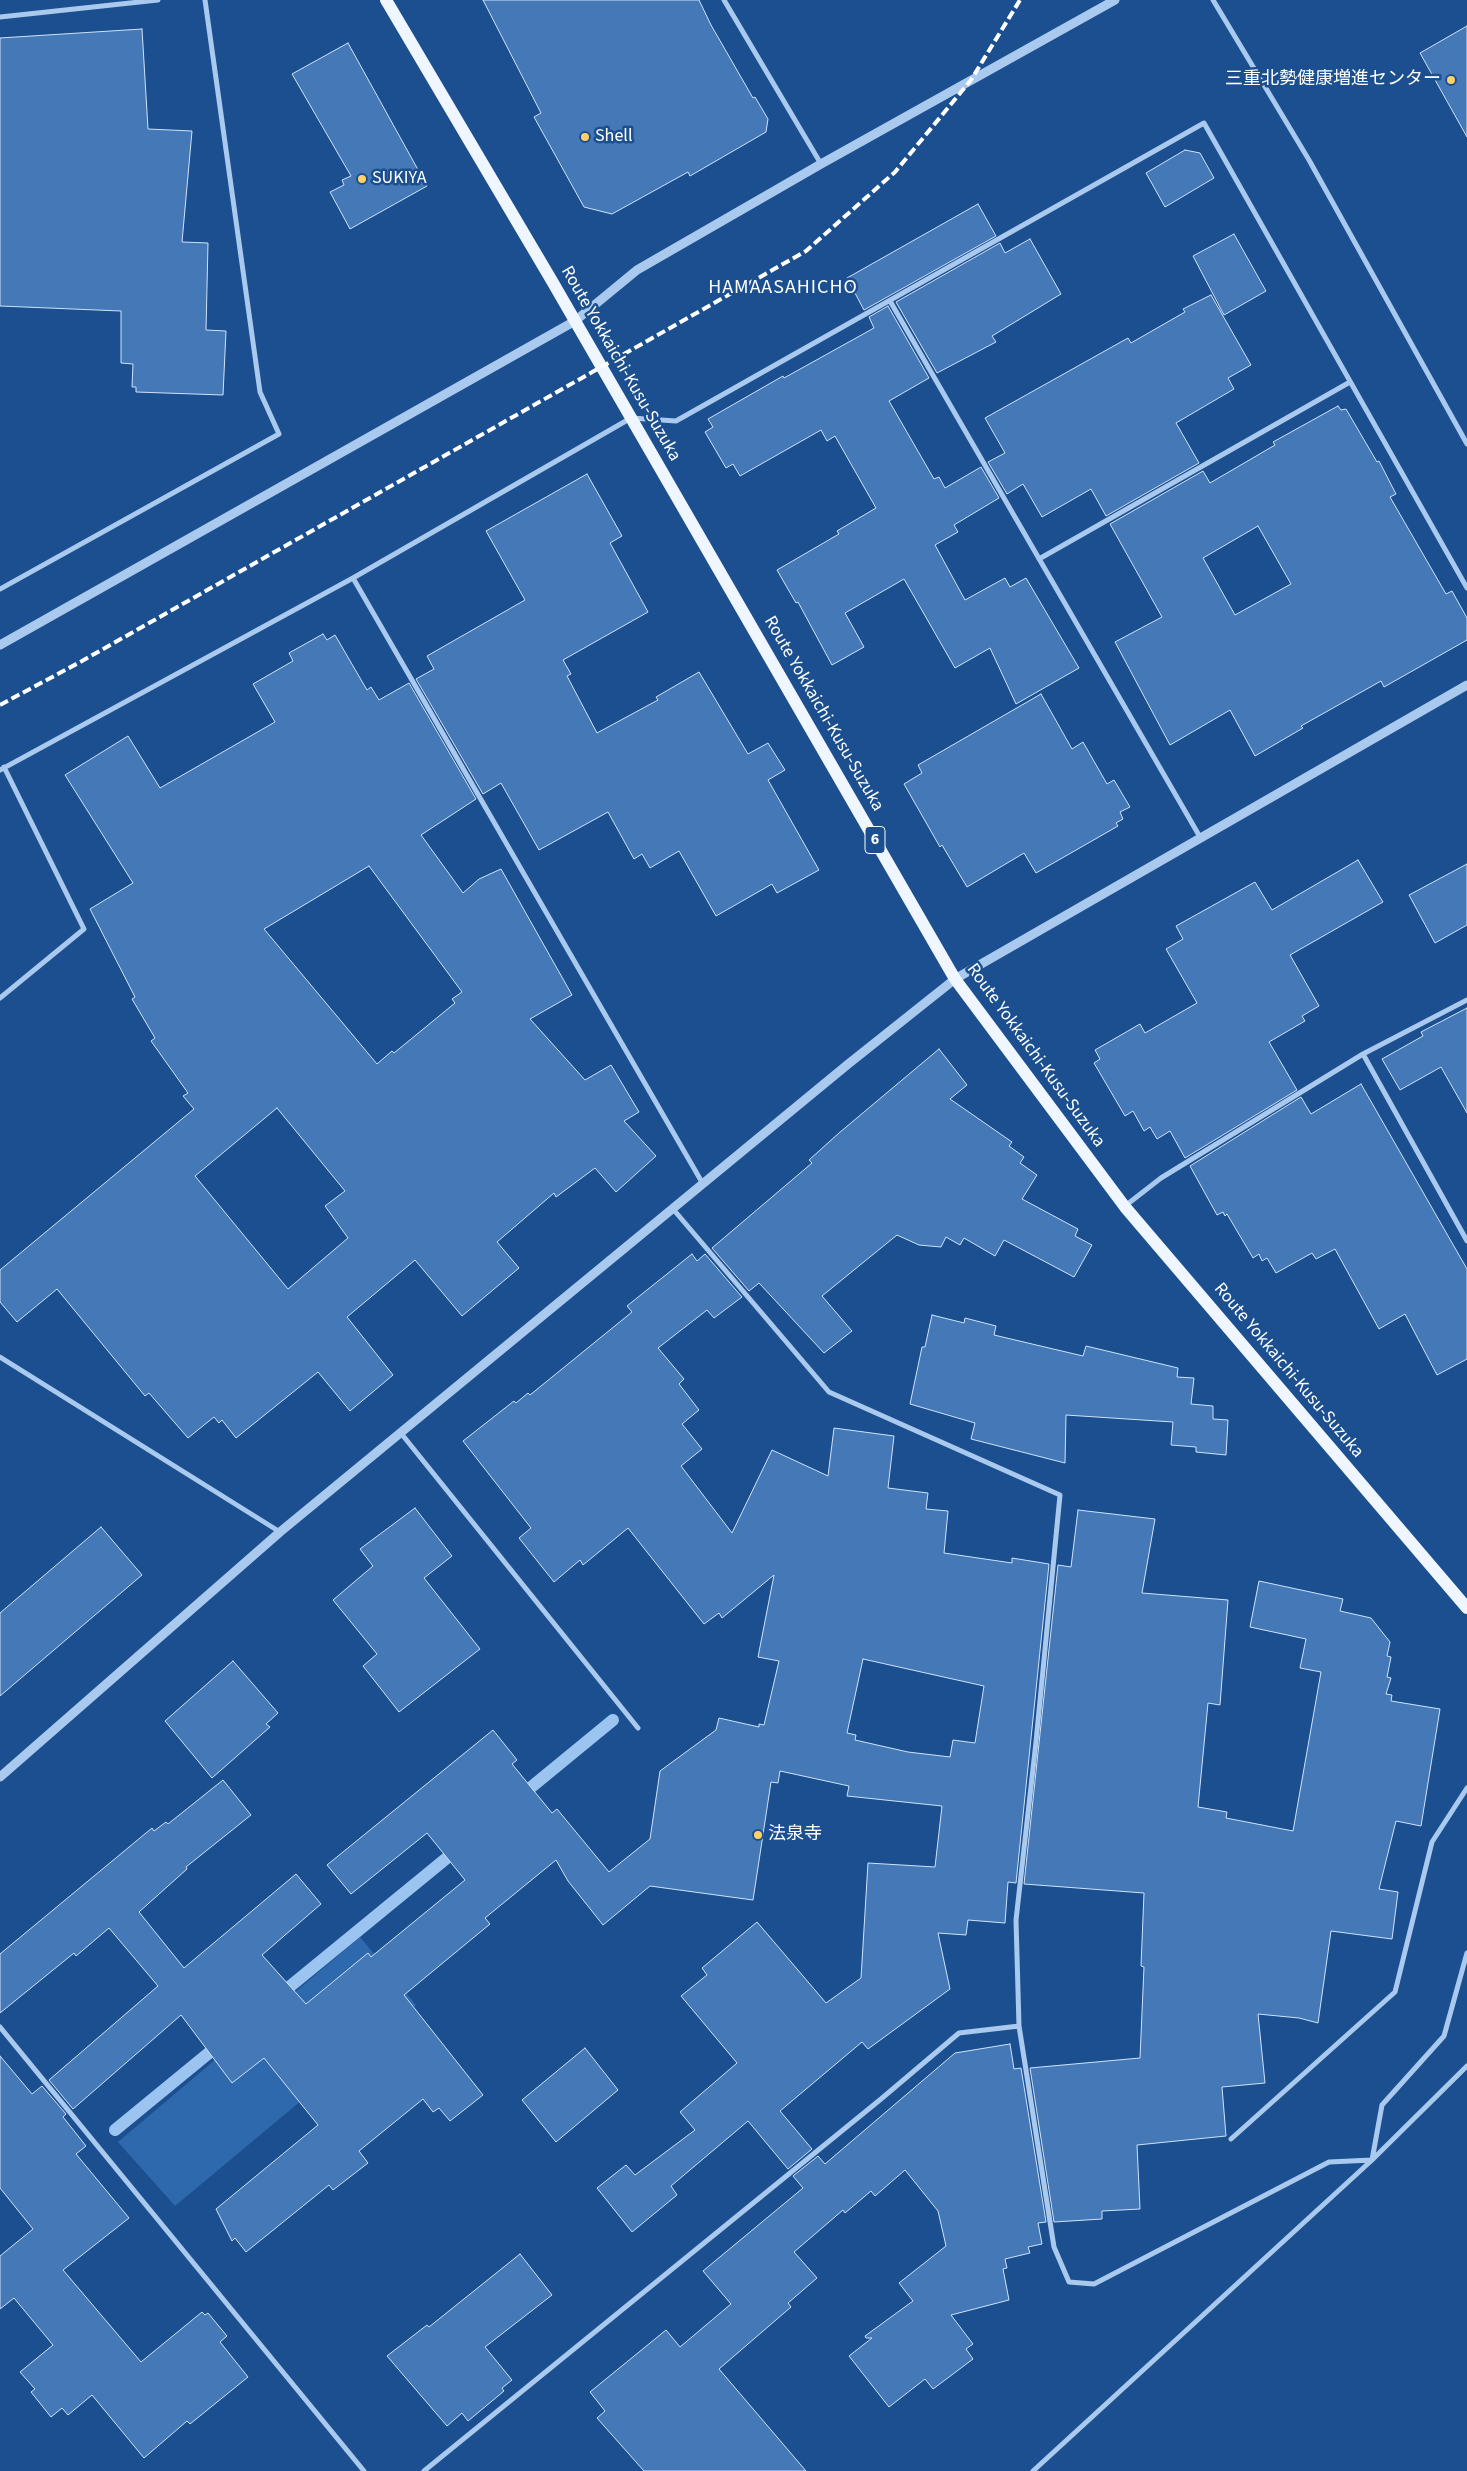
<!DOCTYPE html>
<html>
<head>
<meta charset="utf-8">
<style>
  body { margin:0 }
  canvas { display:block; background:#1b4f8f }
</style>
</head>
<body>
<canvas width="1467" height="2471"></canvas>
<script>
const ctx = document.querySelector('canvas').getContext('2d');
ctx.lineJoin = 'round';
function fill(path, color) {
  ctx.fillStyle = color;
  ctx.fill(path, 'evenodd');
}
function toPath(rows) {
  const path = new Path2D();
  for (const r of rows) {
    path.moveTo(r[0], r[1]);
    for (let i = 2; i < r.length; i += 2) path.lineTo(r[i], r[i + 1]);
  }
  return path;
}
function stroke(path, color, width, dash) {
  ctx.strokeStyle = color;
  ctx.lineWidth = width;
  ctx.lineCap = dash ? 'butt' : 'round';
  ctx.setLineDash(dash || []);
  ctx.stroke(path);
}
function write(font, color, halo, rows, align = 'center') {
  ctx.font = font + ' "Source Sans 3","Noto Sans JP",sans-serif';
  ctx.lineWidth = 5;
  ctx.setLineDash([]);
  ctx.textBaseline = 'middle';
  ctx.strokeStyle = halo;
  ctx.fillStyle = color;
  for (const [text, x, y, turn = 0] of rows) {
    ctx.save();
    ctx.translate(x, y);
    ctx.rotate((+turn || 0) * Math.PI / 180);
    ctx.textAlign = isNaN(turn) ? turn : align;
    if (halo) ctx.strokeText(text, 0, 0);
    ctx.fillText(text, 0, 0);
    ctx.restore();
  }
}
fill(toPath([
  [360,1937,416,2005,175,2206,118,2142]
]), '#2e69ad');
stroke(toPath([
  [518,1798,613,1720],
  [277,1997,459,1848],
  [115,2130,221,2043]
]), '#9cc4f0', 12);
const building = toPath([
  [483,0,699,0,711,25,753,98,755,97,768,119,766,132,690,176,688,172,612,214,584,207,534,117,541,113,483,0],
  [1467,26,1467,137,1420,53,1467,26],
  [142,29,148,129,192,131,182,242,208,243,206,330,226,331,223,395,136,392,136,387,132,387,133,364,121,363,121,311,0,306,0,38,142,29],
  [348,43,427,186,350,229,330,192,344,185,342,180,351,176,292,74,348,43],
  [1185,150,1200,153,1214,178,1165,207,1146,173,1185,150],
  [978,204,996,236,864,310,847,278,978,204],
  [1234,234,1266,291,1224,315,1193,256,1234,234],
  [1030,239,1061,294,992,336,996,342,937,373,896,302,1000,243,1005,253,1030,239],
  [1211,295,1251,365,1228,378,1234,389,1176,423,1199,463,1106,516,1091,489,1042,517,1023,484,1007,494,988,462,1005,453,985,418,1128,338,1131,343,1185,312,1183,309,1211,295],
  [888,306,929,378,889,401,934,479,939,477,945,488,981,467,999,498,954,525,958,532,935,545,965,600,1005,578,1010,587,1026,578,1079,668,1016,704,990,648,955,668,904,579,845,613,864,647,832,665,798,602,796,603,777,570,839,534,837,531,876,508,835,436,827,441,821,430,740,476,733,464,726,468,705,432,713,427,708,419,783,376,784,378,874,328,869,317,888,306],
  [1338,406,1341,410,1346,409,1377,462,1379,461,1396,494,1390,497,1446,594,1452,591,1467,618,1467,640,1384,687,1381,681,1301,726,1303,728,1255,756,1230,710,1170,745,1115,642,1162,617,1110,524,1203,471,1210,483,1275,445,1273,442,1338,406],
  [1258,526,1291,584,1235,615,1203,558,1258,526],
  [587,474,622,536,610,543,648,612,563,660,571,674,567,676,597,733,658,700,656,697,699,672,748,754,768,743,785,770,768,780,819,870,777,893,772,884,716,916,679,851,650,868,642,854,634,859,608,812,539,850,501,783,483,794,416,679,434,669,427,656,525,600,486,531,587,474],
  [323,634,327,640,335,635,367,690,371,687,379,700,409,683,476,799,421,835,463,893,479,879,501,869,572,995,530,1019,585,1080,611,1065,639,1112,624,1121,656,1156,616,1192,595,1168,556,1197,554,1193,497,1242,519,1268,462,1316,415,1260,347,1317,393,1375,350,1411,318,1372,236,1438,222,1420,219,1423,214,1417,188,1438,149,1393,145,1396,57,1289,17,1322,0,1302,0,1270,194,1109,183,1096,188,1093,151,1041,155,1038,132,999,135,997,90,909,133,883,65,775,128,736,160,788,275,722,253,684,293,661,289,653,323,634],
  [369,866,462,992,452,999,455,1003,394,1053,392,1051,377,1064,264,929,369,866],
  [277,1108,345,1191,325,1206,348,1238,288,1289,195,1176,277,1108],
  [1041,694,1072,749,1083,742,1107,784,1114,780,1130,807,1120,812,1123,819,1116,823,1118,826,1036,873,1024,853,967,887,942,845,940,847,904,784,922,773,918,765,1041,694],
  [1358,860,1383,902,1290,955,1319,1006,1302,1016,1305,1021,1269,1042,1297,1090,1185,1158,1170,1131,1157,1139,1150,1127,1144,1131,1133,1111,1125,1116,1094,1063,1100,1059,1095,1050,1140,1024,1145,1033,1197,1003,1166,949,1183,939,1176,926,1255,882,1272,910,1358,860],
  [1467,864,1467,925,1435,943,1409,895,1467,864],
  [1467,1008,1467,1113,1441,1067,1400,1090,1382,1059,1423,1036,1421,1032,1467,1008],
  [939,1049,967,1085,950,1099,1012,1142,1009,1146,1024,1157,1020,1163,1037,1175,1022,1199,1078,1229,1075,1236,1092,1245,1074,1277,1004,1240,995,1256,964,1238,960,1245,946,1237,941,1247,919,1245,897,1235,822,1296,852,1331,824,1353,759,1283,749,1291,712,1248,812,1163,809,1160,839,1133,939,1049],
  [1361,1084,1467,1269,1467,1359,1437,1375,1405,1314,1379,1329,1335,1249,1316,1259,1312,1253,1276,1273,1267,1258,1262,1261,1259,1254,1253,1258,1227,1214,1225,1216,1223,1212,1217,1215,1190,1166,1301,1097,1311,1114,1361,1084],
  [692,1254,697,1261,705,1254,742,1297,714,1318,707,1310,658,1348,684,1379,679,1384,699,1410,682,1424,702,1449,681,1466,732,1533,772,1450,828,1476,834,1428,894,1436,888,1488,928,1493,926,1509,948,1511,944,1553,1012,1563,1012,1558,1049,1564,1016,1883,1008,1882,1005,1923,968,1920,966,1935,938,1933,950,1989,868,2049,862,2042,780,2111,812,2149,788,2169,748,2121,671,2186,677,2195,632,2232,597,2188,626,2165,635,2175,695,2130,680,2112,737,2063,681,1996,707,1975,702,1968,757,1922,826,2003,861,1978,868,1863,935,1867,942,1806,847,1796,849,1786,780,1771,778,1783,771,1782,753,1900,650,1886,603,1925,568,1881,556,1860,485,1918,490,1924,404,1995,483,2095,450,2121,439,2108,433,2112,423,2099,359,2151,368,2163,333,2190,329,2185,246,2252,235,2238,232,2241,216,2209,318,2125,264,2058,232,2083,181,2015,73,2109,49,2080,158,1986,109,1928,76,1956,74,1953,0,2013,0,1954,152,1828,154,1831,166,1822,168,1824,223,1780,251,1815,186,1867,187,1869,139,1912,184,1968,296,1874,321,1904,262,1955,306,2004,368,1953,371,1957,465,1880,427,1833,351,1894,327,1865,493,1730,517,1760,512,1764,552,1813,557,1809,609,1872,650,1839,660,1771,716,1730,719,1718,759,1727,759,1724,764,1725,779,1661,758,1657,774,1575,722,1618,719,1613,704,1624,628,1528,583,1565,580,1560,554,1582,519,1538,531,1528,463,1441,514,1401,516,1403,528,1393,530,1395,632,1312,627,1306,692,1254],
  [863,1659,984,1686,975,1743,953,1740,950,1757,908,1752,855,1740,856,1735,847,1733,863,1659],
  [932,1315,964,1323,965,1318,996,1326,994,1335,1083,1356,1086,1346,1178,1368,1177,1377,1194,1378,1191,1404,1213,1406,1213,1419,1228,1420,1226,1455,1196,1452,1196,1447,1171,1445,1173,1422,1066,1415,1065,1463,971,1439,975,1423,910,1404,922,1347,925,1347,932,1315],
  [415,1508,452,1556,424,1578,480,1649,399,1712,363,1666,377,1654,333,1600,373,1566,360,1549,415,1508],
  [1078,1510,1155,1519,1142,1593,1228,1600,1220,1705,1208,1703,1198,1807,1227,1812,1226,1818,1293,1831,1321,1672,1300,1668,1306,1639,1250,1627,1259,1581,1343,1599,1340,1611,1371,1618,1390,1642,1387,1656,1391,1657,1387,1677,1391,1678,1386,1694,1392,1695,1391,1701,1440,1709,1421,1826,1396,1821,1379,1889,1398,1892,1392,1939,1331,1931,1318,2023,1299,2018,1258,2014,1265,2083,1222,2087,1226,2136,1137,2145,1140,2209,1102,2211,1102,2219,1054,2222,1030,2068,1140,2058,1144,1967,1141,1966,1144,1893,1024,1884,1058,1565,1071,1567,1078,1510],
  [101,1527,142,1575,0,1696,0,1613,101,1527],
  [233,1661,278,1713,266,1724,270,1727,212,1778,165,1721,233,1661],
  [1010,2044,1014,2069,1021,2068,1046,2222,1038,2223,1042,2244,1028,2247,1030,2253,1005,2259,1007,2268,1003,2269,1009,2300,951,2315,973,2344,966,2349,973,2359,933,2389,925,2379,889,2407,849,2356,872,2338,866,2338,865,2336,913,2301,899,2283,946,2246,938,2211,905,2170,875,2196,871,2191,845,2213,843,2210,794,2252,817,2278,788,2303,791,2307,719,2369,806,2471,644,2471,597,2418,605,2411,590,2392,666,2330,680,2347,731,2304,703,2271,803,2188,793,2176,818,2156,825,2164,955,2053,1010,2044],
  [585,2048,618,2090,556,2142,522,2100,585,2048],
  [0,2056,32,2094,42,2086,66,2114,63,2117,86,2146,76,2154,129,2218,63,2270,141,2362,202,2312,205,2315,208,2313,227,2336,220,2342,248,2377,190,2424,187,2421,144,2458,92,2395,68,2415,62,2408,51,2417,31,2392,35,2389,20,2372,53,2345,14,2298,0,2309,0,2256,33,2229,0,2188,0,2056],
  [520,2254,552,2295,485,2347,512,2380,502,2388,504,2391,468,2421,462,2413,447,2426,387,2356,427,2325,429,2327,520,2254]
]);
fill(building, '#4478b7');
stroke(building, '#cfe3fa', 1);
stroke(toPath([
  [724,0,821,164],
  [1213,0,1309,160,1467,444],
  [0,17,158,0],
  [890,301,1200,837],
  [1039,559,1350,382],
  [353,578,703,1184],
  [0,589,279,434,260,392,205,0],
  [0,770,353,578,631,418,676,421,1204,123,1467,588],
  [0,998,84,929,4,767],
  [1363,1054,1467,1000],
  [1125,1206,1161,1178,1363,1054,1467,1241],
  [0,1357,280,1532],
  [400,1432,638,1728],
  [1019,2026,1054,2247,1069,2282,1094,2284,1329,2162,1372,2160,1382,2105,1444,2036,1467,1953],
  [0,2027,364,2471],
  [1231,2139,1395,1992,1432,1842,1467,1788],
  [424,2471,881,2099,959,2033,1019,2026,1016,1920,1036,1742,1060,1495,829,1392,673,1209],
  [1033,2471,1372,2160,1467,2066]
]), '#a9c9ee', 5);
stroke(toPath([
  [0,645,575,321,637,270,821,164,1115,0],
  [0,1777,280,1532,847,1065,955,979,1467,685]
]), '#a9c9ee', 9);
stroke(toPath([
  [386,0,552,281,955,979,1125,1207,1467,1608]
]), '#f0f6ff', 12);
stroke(toPath([
  [0,705,82,661,806,251,895,172,971,80,1020,0]
]), '#fff', 4, [9, 4]);
for (const [x, y, r, color] of [
  [1451,80,5,"#ffd166"],
  [585,137,5,"#ffd166"],
  [362,179,5,"#ffd166"],
  [758,1835,5,"#ffd166"]
]) {
  const dot = new Path2D();
  dot.arc(x, y, r, 0, 2 * Math.PI);
  ctx.fillStyle = color;
  ctx.fill(dot);
  stroke(dot, '#1b4f8f', 2);
}
for (const [x, y, w] of [
  [875,840,20]
]) {
  const box = new Path2D();
  box.roundRect(x - w / 2, y - 13.5, w, 27, 4);
  ctx.fillStyle = '#1b4f8f';
  ctx.fill(box);
  stroke(box, '#fff', 1);
}
write('bold 16px', '#fff', null, [
  ["6",875,840]
]);
write('18px', '#fff', '#1b4f8f', [
  ["三重北勢健康増進センター",1441,80,"right"],
  ["Shell",595,137],
  ["SUKIYA",372,179],
  ["法泉寺",768,1835]
], 'left');
write('18px', '#fff', '#1b4f8f', [
  ["Route Yokkaichi-Kusu-Suzuka",620,364,60],
  ["Route Yokkaichi-Kusu-Suzuka",823,714,60],
  ["Route Yokkaichi-Kusu-Suzuka",1035,1056,54],
  ["Route Yokkaichi-Kusu-Suzuka",1288,1371,50]
]);
ctx.letterSpacing = '1px';
write('20px', '#fff', '#1b4f8f', [
  ["HAMAASAHICHO",783,289]
]);
ctx.letterSpacing = '0px';
</script>
</body>
</html>
